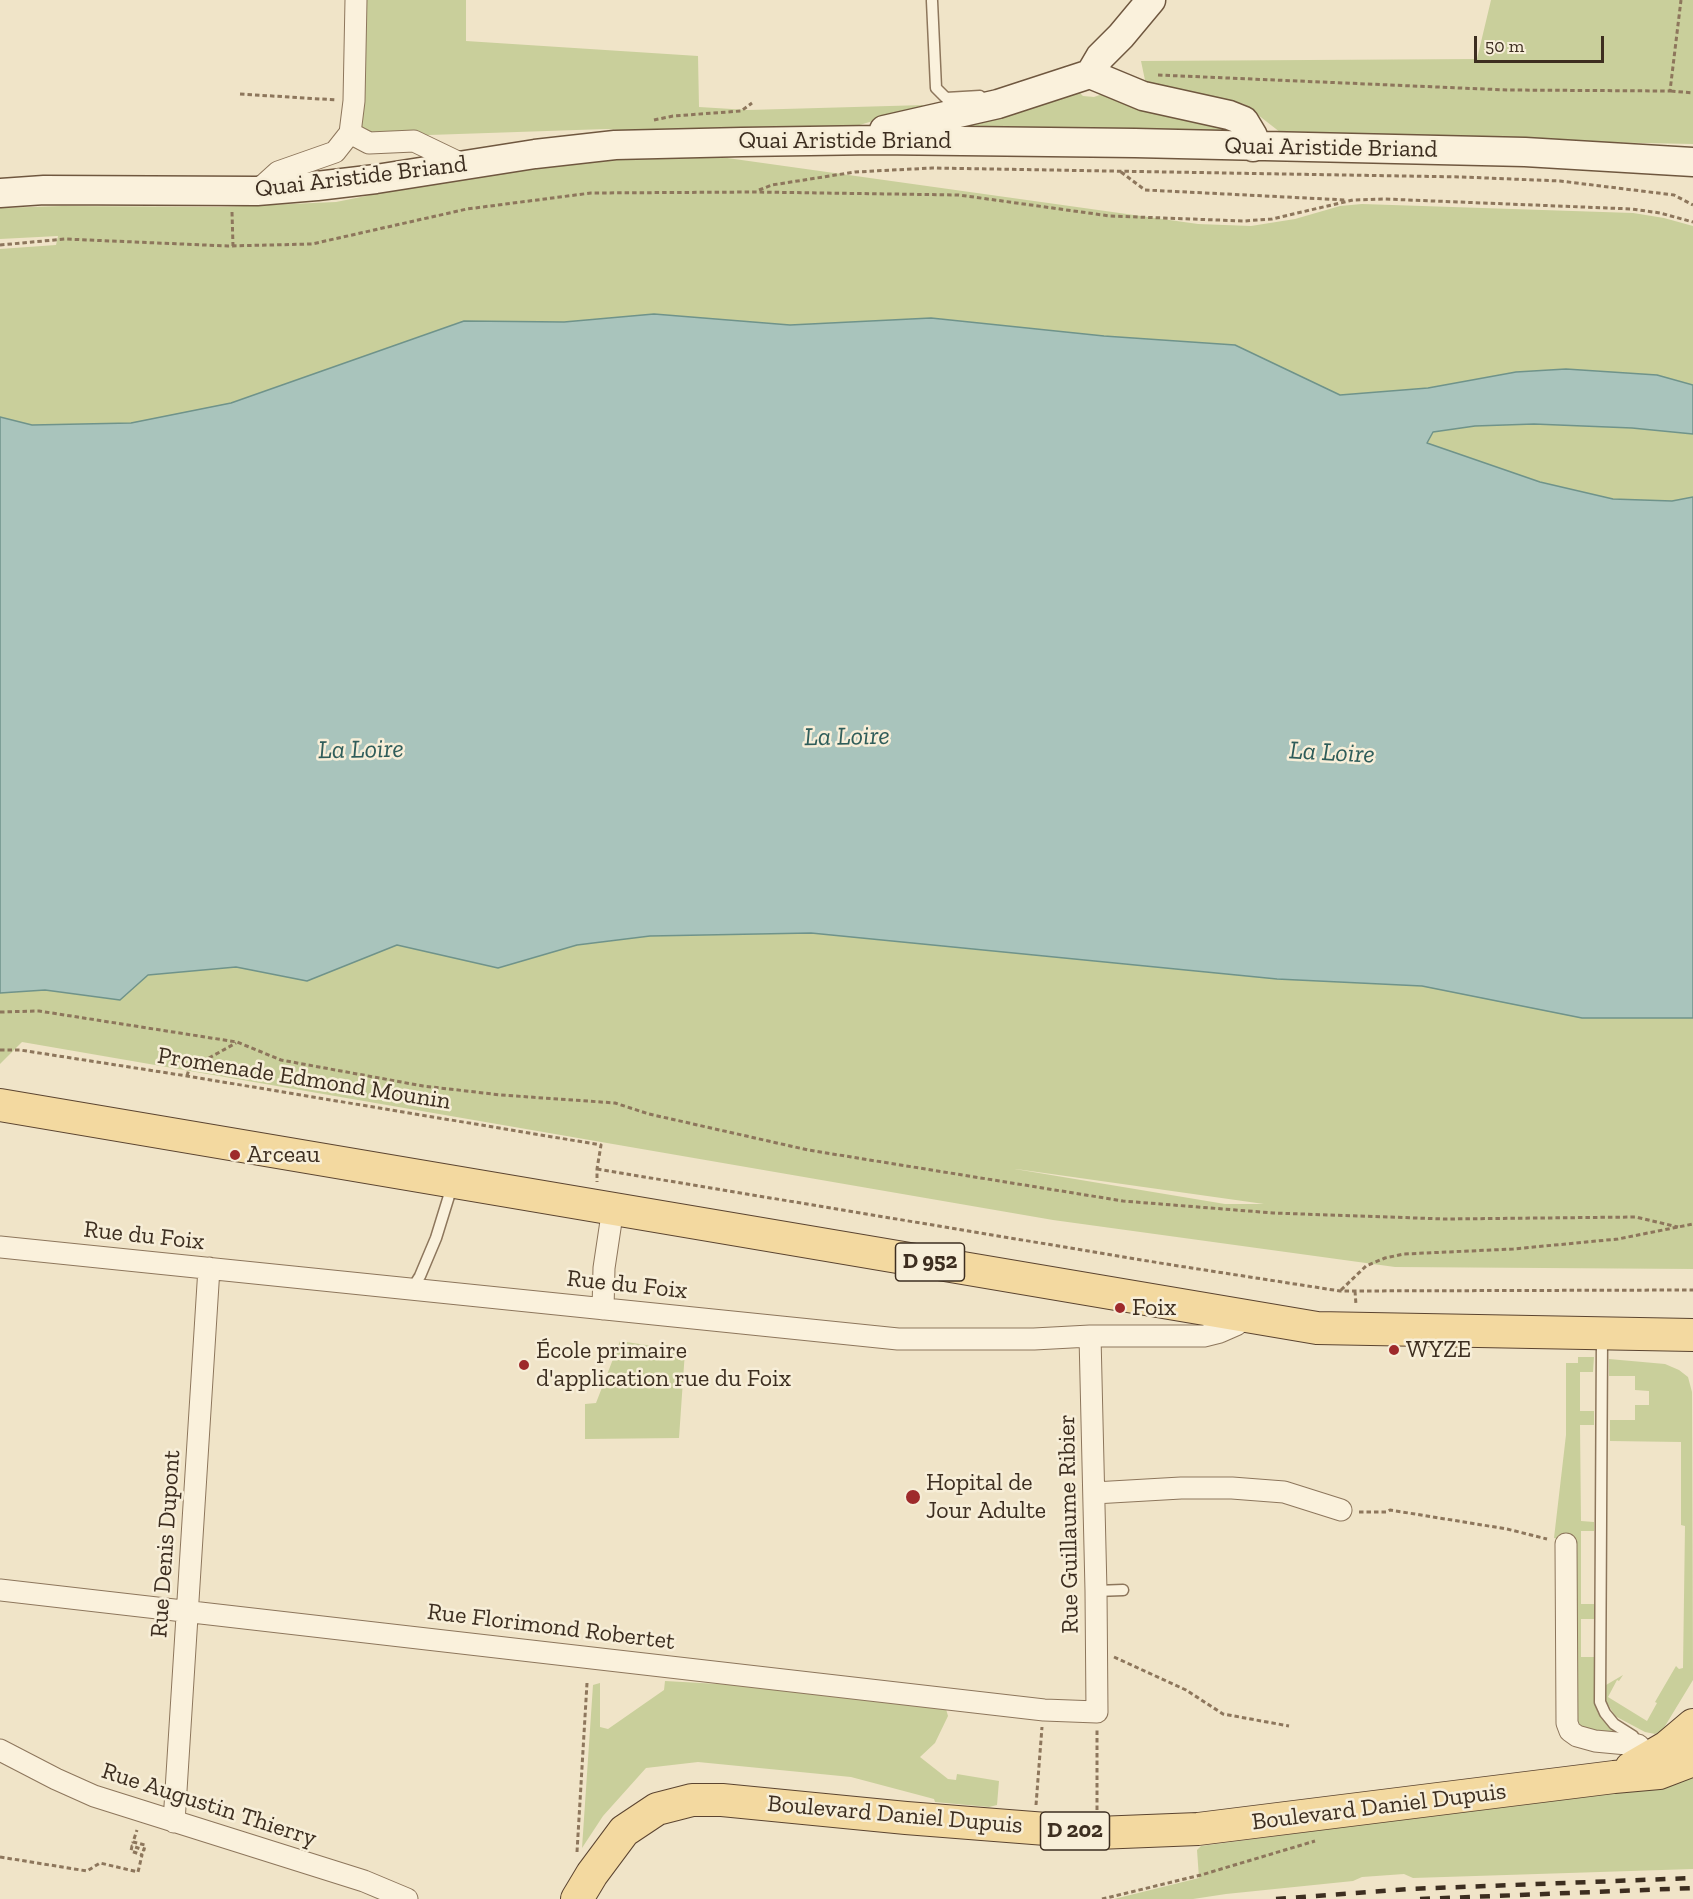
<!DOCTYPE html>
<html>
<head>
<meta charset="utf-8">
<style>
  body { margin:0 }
  #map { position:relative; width:1693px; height:1899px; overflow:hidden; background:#f0e4c8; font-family:"Zilla Slab",serif }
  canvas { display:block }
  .scale { position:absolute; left:1474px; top:36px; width:130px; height:27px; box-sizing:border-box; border:3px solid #3d2e20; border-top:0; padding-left:8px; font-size:18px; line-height:21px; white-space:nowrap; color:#3d2e20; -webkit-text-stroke:4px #f7eed8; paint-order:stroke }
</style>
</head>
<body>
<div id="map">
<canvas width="1693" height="1899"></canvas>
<div class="scale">50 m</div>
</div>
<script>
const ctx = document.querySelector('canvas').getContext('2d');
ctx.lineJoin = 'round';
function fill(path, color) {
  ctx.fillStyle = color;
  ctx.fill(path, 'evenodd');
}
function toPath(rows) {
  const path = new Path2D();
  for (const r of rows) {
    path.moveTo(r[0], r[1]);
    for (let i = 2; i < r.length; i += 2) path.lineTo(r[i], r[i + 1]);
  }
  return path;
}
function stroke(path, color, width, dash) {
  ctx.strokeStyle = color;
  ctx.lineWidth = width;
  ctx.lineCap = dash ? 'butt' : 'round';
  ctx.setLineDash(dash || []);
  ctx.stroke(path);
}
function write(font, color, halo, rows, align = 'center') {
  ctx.font = font + ' "Zilla Slab",serif';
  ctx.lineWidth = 5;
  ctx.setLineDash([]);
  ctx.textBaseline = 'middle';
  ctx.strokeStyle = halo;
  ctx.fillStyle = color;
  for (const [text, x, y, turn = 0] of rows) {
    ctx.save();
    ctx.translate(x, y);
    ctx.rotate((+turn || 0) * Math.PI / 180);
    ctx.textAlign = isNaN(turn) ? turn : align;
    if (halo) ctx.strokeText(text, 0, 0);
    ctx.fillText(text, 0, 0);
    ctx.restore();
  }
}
fill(toPath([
  [360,0,466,0,466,41,698,56,699,107,748,110,925,105,840,131,634,131,606,129,370,137,356,126],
  [1491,0,1693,0,1693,144,1285,136,1244,104,1146,85,1141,61,1477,59],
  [1078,91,1083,96,1094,97,1108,92,1237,130,1232,138,943,132],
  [713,156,1198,224,1251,226,1295,219,1340,206,1362,204,1633,213,1664,218,1693,226,1693,385,1657,375,1566,369,1516,372,1428,388,1340,395,1235,345,1104,336,931,318,790,325,654,314,564,322,464,321,231,403,131,423,32,425,0,417,0,249,56,245,58,236,0,239,0,208,62,206,221,207,336,202,386,192,574,160],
  [1534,424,1632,428,1693,434,1693,497,1672,501,1613,499,1540,482,1427,443,1433,432,1475,426],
  [811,933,1277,979,1422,986,1582,1018,1693,1018,1693,1269,1395,1267,1053,1220,22,1042,0,1064,0,993,45,990,119,1000,148,975,236,967,307,981,397,945,498,968,577,945,650,936],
  [1015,1169,1016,1169,1264,1204,1225,1204],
  [620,1341,685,1351,679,1438,585,1439,585,1404,596,1403],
  [1578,1357,1594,1357,1593,1372,1580,1372,1580,1411,1594,1411,1594,1425,1580,1425,1581,1521,1594,1522,1594,1531,1581,1531,1581,1604,1594,1604,1594,1619,1581,1619,1581,1657,1595,1657,1595,1704,1598,1713,1605,1722,1623,1738,1608,1739,1575,1724,1569,1542,1554,1538,1566,1435,1566,1363,1578,1363],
  [1609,1359,1665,1364,1679,1370,1688,1377,1692,1392,1693,1680,1662,1731,1655,1734,1645,1732,1615,1716,1606,1701,1606,1685,1623,1675,1619,1681,1617,1680,1608,1697,1647,1721,1657,1703,1655,1702,1676,1666,1679,1669,1683,1668,1685,1526,1681,1525,1681,1442,1610,1441,1610,1420,1635,1420,1635,1405,1649,1405,1649,1391,1635,1390,1635,1376,1609,1376],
  [665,1681,755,1686,934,1705,946,1709,948,1716,935,1743,920,1757,948,1779,956,1780,957,1774,999,1781,997,1805,989,1807,935,1802,934,1799,851,1777,698,1762,646,1768,603,1816,582,1848,593,1685,600,1683,600,1727,608,1729,664,1690],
  [1693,1769,1693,1869,1413,1878,1404,1874,1362,1877,1353,1881,1226,1894,1193,1899,1114,1899,1199,1878,1197,1850,1201,1846,1344,1827]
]), '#c9cf9b');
const water = toPath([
  [654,314,790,325,931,318,1104,336,1235,345,1340,395,1428,388,1516,372,1566,369,1657,375,1693,385,1693,434,1632,428,1534,424,1475,426,1433,432,1427,443,1540,482,1613,499,1672,501,1693,497,1693,1018,1582,1018,1422,986,1277,979,811,933,650,936,577,945,498,968,397,945,307,981,236,967,148,975,120,1000,45,990,0,993,0,417,32,425,131,423,231,403,464,321,564,322,654,314]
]);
fill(water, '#a9c4bc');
stroke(water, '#6f938a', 1.5);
const lane = toPath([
  [932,1,936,88,946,98,980,96],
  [412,1289,420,1276,436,1238,453,1183],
  [1602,1337,1600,1702,1605,1713,1614,1724,1633,1736,1637,1743],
  [1096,1591,1123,1590]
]);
const street = toPath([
  [350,133,369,143,414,141,464,165],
  [257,191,278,172,335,152,350,133,354,101,356,0],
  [0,1247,898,1339,1034,1339,1090,1336,1204,1336,1220,1332,1236,1325,1247,1317],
  [603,1309,604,1268,613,1208],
  [1094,1493,1181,1488,1232,1488,1284,1492,1341,1510],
  [1566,1544,1567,1723,1570,1731,1577,1736,1595,1741,1638,1745,1650,1757,1656,1768],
  [0,1590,1044,1710,1097,1712,1096,1591,1090,1336],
  [0,1750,56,1779,94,1796,364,1881,407,1899],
  [174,1822,209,1268]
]);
const secondary = toPath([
  [1090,74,1100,57,1121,36,1151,0],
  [884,130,998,104,1090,74,1143,96,1229,115,1244,121,1253,136,1253,147],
  [0,193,44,190,257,191,317,186,376,179,535,154,615,145,742,142,876,140,1135,143,1525,152,1693,162]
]);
const primary = toPath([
  [0,1105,1317,1328,1693,1335],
  [1631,1768,1667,1747,1693,1725],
  [577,1899,592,1874,624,1831,657,1809,692,1800,722,1800,906,1818,1097,1833,1198,1829,1614,1777,1659,1773,1693,1760]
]);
stroke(lane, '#8d765c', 13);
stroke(street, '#8d765c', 23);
stroke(secondary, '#6f573f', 31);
stroke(primary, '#5b4430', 34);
stroke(toPath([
  [1158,75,1507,90,1670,91,1681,0],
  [1671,91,1693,93],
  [240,94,337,100],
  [654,120,673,116,741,111,752,103],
  [1121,172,1145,190,1345,200],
  [759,190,772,185,855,172,932,168,1462,177,1560,181,1674,195,1693,205],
  [232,212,233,246],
  [0,245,65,239,228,246,312,244,467,209,591,193,755,192,959,195,1110,216,1244,221,1272,219,1353,200,1384,199,1632,209,1660,213,1693,222],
  [0,1012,39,1011,237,1042,281,1060,423,1086,501,1095,615,1103,649,1114,808,1150,1123,1201,1273,1213,1445,1219,1636,1217,1678,1227],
  [0,1050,20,1050,187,1076,601,1145,597,1169,597,1182],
  [187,1076,189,1069,236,1043],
  [597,1169,1166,1264,1340,1291,1693,1290],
  [1341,1290,1366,1266,1385,1258,1404,1254,1513,1249,1618,1239,1693,1224],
  [1355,1291,1356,1305],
  [1359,1512,1386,1512,1390,1510,1507,1529,1547,1539],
  [1114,1657,1186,1690,1223,1714,1289,1726],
  [1036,1805,1042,1727],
  [1097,1810,1097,1730],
  [577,1852,587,1683],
  [0,1857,87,1871,100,1863,138,1872,142,1855,131,1851,132,1846,144,1850,145,1845,133,1842,137,1830],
  [1102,1899,1201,1875,1315,1841]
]), '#8d765c', 3, [4.5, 3]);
stroke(lane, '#faf1dc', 10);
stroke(street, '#faf1dc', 21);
stroke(secondary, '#faf1dc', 28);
stroke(primary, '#f3d9a0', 32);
stroke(toPath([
  [1276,1899,1409,1889,1693,1878],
  [1420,1899,1693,1888]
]), '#3d2e20', 4.5, [10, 10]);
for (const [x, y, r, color] of [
  [235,1155,6,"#9e2a2b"],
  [1120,1308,6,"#9e2a2b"],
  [1394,1350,6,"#9e2a2b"],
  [524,1365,6,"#9e2a2b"],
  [913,1497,8,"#9e2a2b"]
]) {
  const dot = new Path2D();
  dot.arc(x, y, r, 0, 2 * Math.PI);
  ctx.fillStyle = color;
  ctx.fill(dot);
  stroke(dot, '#f7eed8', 2);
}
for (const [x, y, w] of [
  [930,1262,69],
  [1075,1831,69]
]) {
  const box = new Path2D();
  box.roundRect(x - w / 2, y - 19, w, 38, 4.5);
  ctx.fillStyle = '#f7eed8';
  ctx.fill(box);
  stroke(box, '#3d2e20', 1.5);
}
write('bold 22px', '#3d2e20', null, [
  ["D 952",930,1262],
  ["D 202",1075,1831]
]);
write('24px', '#3d2e20', '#f7eed8', [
  ["Quai Aristide Briand",845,141],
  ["Quai Aristide Briand",1331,148,1],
  ["Quai Aristide Briand",361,177,-7],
  ["Promenade Edmond Mounin",304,1079,9],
  ["Rue du Foix",144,1236,6],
  ["Rue du Foix",627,1285,6],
  ["Rue Guillaume Ribier",1069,1524,-91],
  ["Rue Denis Dupont",166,1544,-86],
  ["Rue Florimond Robertet",551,1627,7],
  ["Rue Augustin Thierry",209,1805,18],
  ["Boulevard Daniel Dupuis",1379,1807,-7],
  ["Boulevard Daniel Dupuis",895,1815,5]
]);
write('24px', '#3d2e20', '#f7eed8', [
  ["Arceau",247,1155],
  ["Foix",1132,1308],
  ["WYZE",1406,1350],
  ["École primaire",536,1351],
  ["d'application rue du Foix",536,1379],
  ["Hopital de",926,1483],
  ["Jour Adulte",926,1511]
], 'left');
write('italic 26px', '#2f5d5a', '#f7eed8', [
  ["La Loire",847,737,-1],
  ["La Loire",361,750,-1],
  ["La Loire",1332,753,3]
]);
</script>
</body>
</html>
